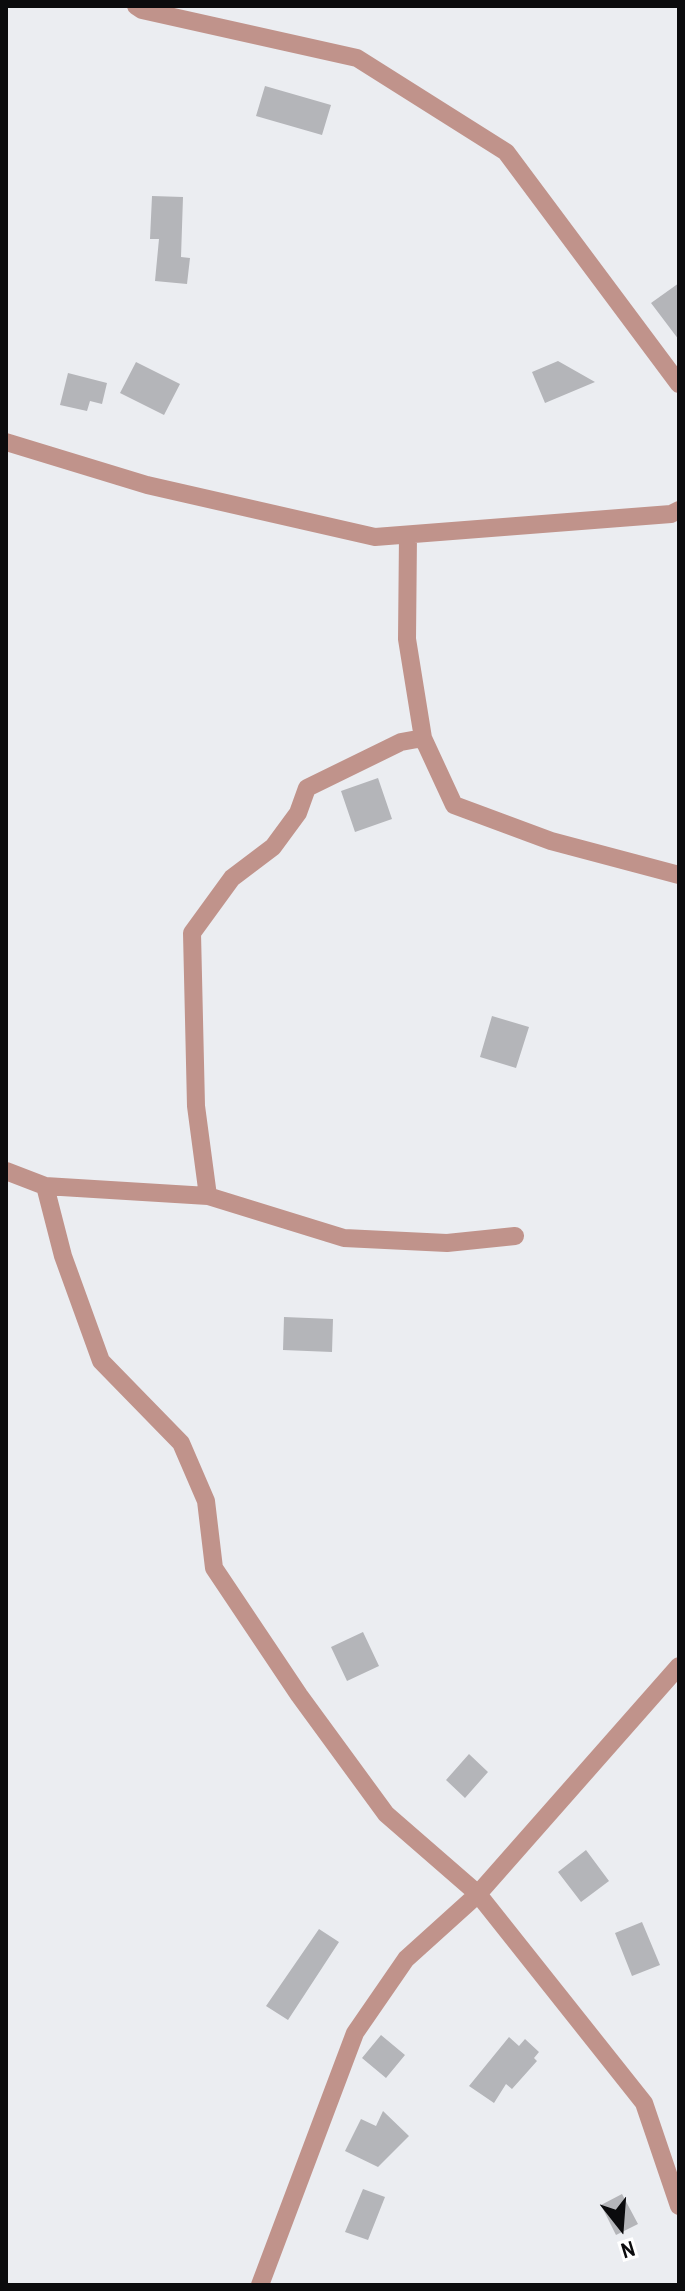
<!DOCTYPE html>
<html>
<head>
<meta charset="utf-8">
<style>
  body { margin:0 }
  #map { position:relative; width:685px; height:2291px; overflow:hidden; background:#ebedf1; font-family:"Archivo Narrow",sans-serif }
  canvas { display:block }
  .frame { position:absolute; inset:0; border:8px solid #0b0b0d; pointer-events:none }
  .north { position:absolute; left:581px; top:2187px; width:80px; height:80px; -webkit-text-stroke:6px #fff; paint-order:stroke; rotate:163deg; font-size:22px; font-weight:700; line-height:32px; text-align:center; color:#0b0b0d }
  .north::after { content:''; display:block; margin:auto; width:28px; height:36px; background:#0b0b0d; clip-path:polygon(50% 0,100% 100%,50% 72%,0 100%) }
</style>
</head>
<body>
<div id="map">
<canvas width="685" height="2291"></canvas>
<div class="frame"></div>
<div class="north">N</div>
</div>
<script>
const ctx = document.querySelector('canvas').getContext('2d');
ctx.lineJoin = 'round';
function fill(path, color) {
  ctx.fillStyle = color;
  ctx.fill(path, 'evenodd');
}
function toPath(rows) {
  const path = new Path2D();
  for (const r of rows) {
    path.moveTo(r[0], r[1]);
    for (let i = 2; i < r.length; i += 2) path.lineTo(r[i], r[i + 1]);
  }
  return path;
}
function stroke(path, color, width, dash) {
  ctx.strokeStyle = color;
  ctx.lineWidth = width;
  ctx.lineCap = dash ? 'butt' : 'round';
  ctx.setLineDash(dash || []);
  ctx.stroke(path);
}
fill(toPath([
  [265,86,331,105,322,135,256,116],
  [152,196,183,197,181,257,190,258,187,284,155,281,159,239,150,239],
  [679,283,679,340,651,303],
  [558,361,595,382,545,403,532,372],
  [136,362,180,384,164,415,120,393],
  [68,373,107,383,102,404,90,401,87,411,60,405],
  [378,778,392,819,355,832,341,791],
  [492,1016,529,1027,516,1068,480,1057],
  [284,1317,333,1319,332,1352,283,1350],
  [363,1632,379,1666,347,1681,331,1647],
  [469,1754,488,1772,465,1798,446,1780],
  [586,1850,609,1881,581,1902,558,1872],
  [642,1922,660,1965,632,1976,615,1933],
  [319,1929,339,1942,288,2020,266,2006],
  [381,2035,405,2055,386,2078,362,2058],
  [509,2037,519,2046,525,2039,539,2052,534,2058,537,2061,512,2089,506,2084,494,2103,469,2086],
  [383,2111,409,2136,378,2167,345,2151,361,2119,376,2126],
  [363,2189,385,2197,368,2240,345,2232],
  [622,2194,638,2224,616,2235,601,2205]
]), '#b4b5b9');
stroke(toPath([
  [136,6,142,10,357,58,506,152,679,384],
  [6,442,147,485,375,537,671,514,679,510],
  [408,535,407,639,423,738,454,805,551,841,679,875],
  [6,1171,45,1186,208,1196,196,1106,192,933,232,878,273,847,298,813,307,788,401,742,423,738],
  [45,1186,63,1256,101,1361,181,1443,206,1501,214,1568,299,1695,386,1814,478,1894,644,2103,679,2206],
  [208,1196,344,1238,447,1243,515,1236],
  [260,2285,355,2033,406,1959,478,1894,679,1666]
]), '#c0938b', 18);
</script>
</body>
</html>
